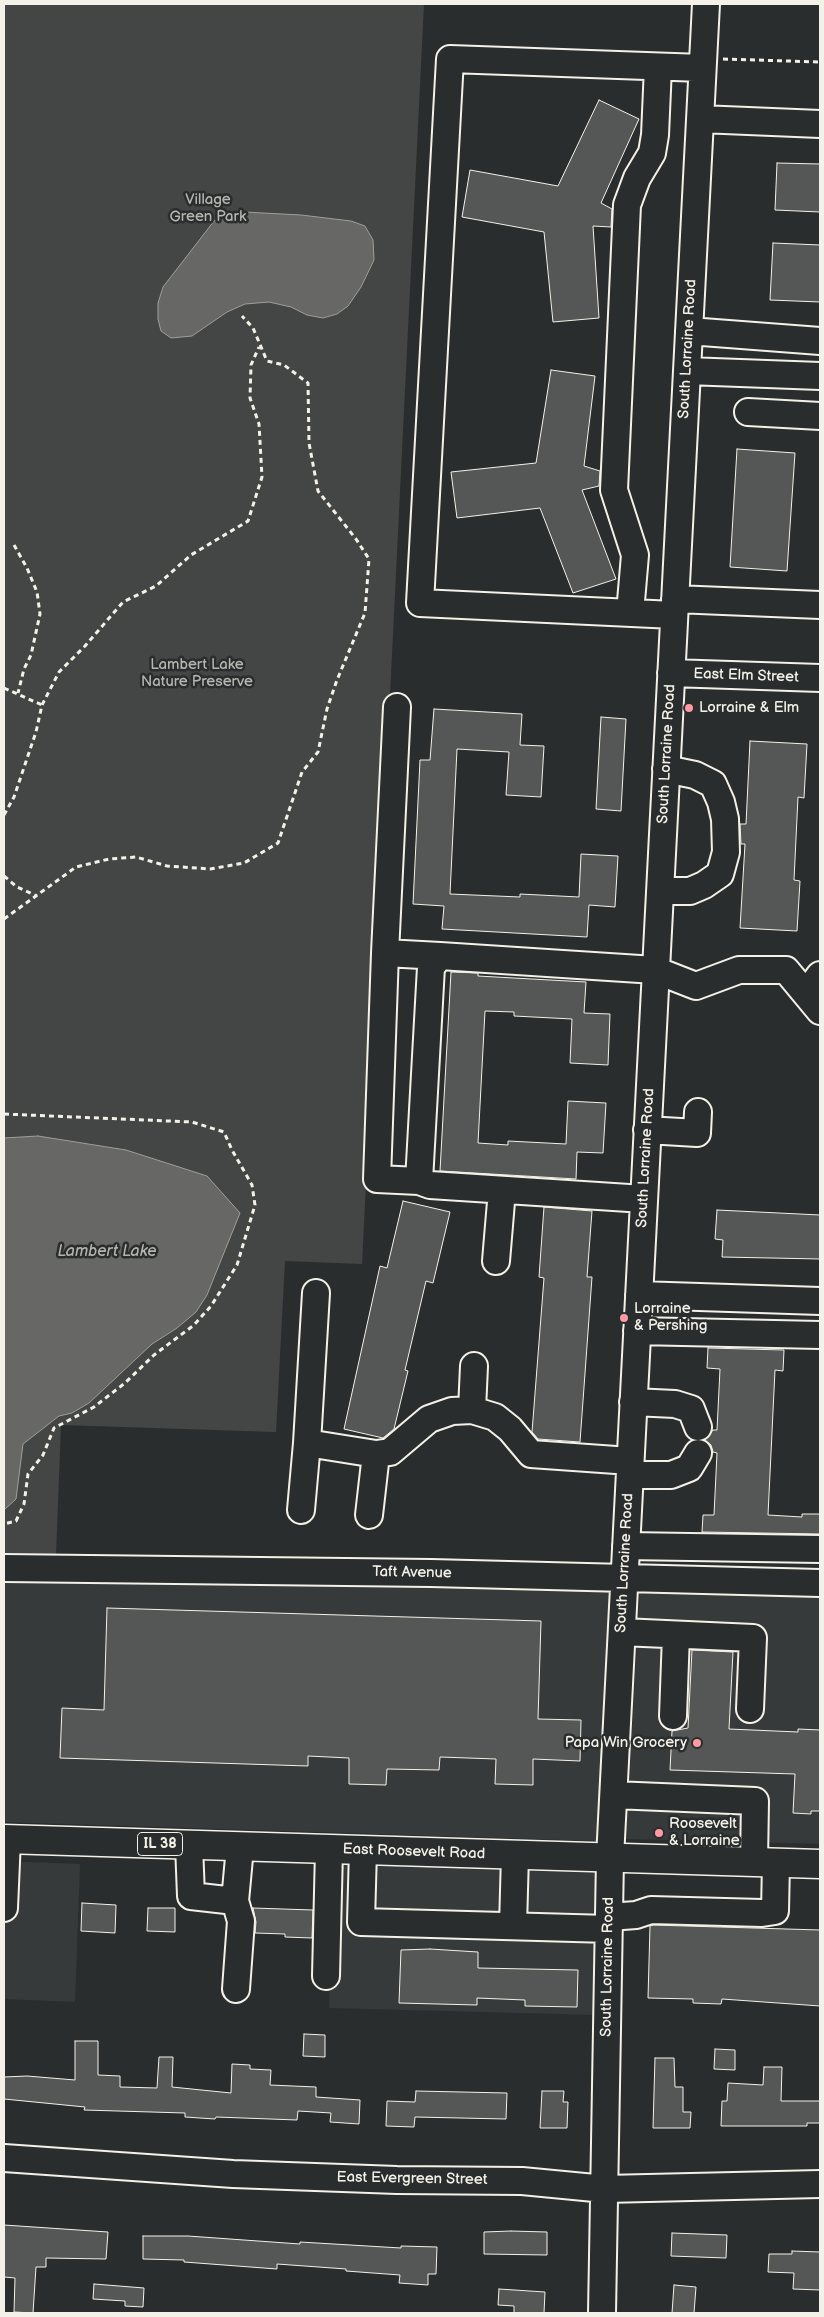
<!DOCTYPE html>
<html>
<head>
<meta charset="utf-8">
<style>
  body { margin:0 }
  #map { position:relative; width:824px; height:2317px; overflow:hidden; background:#2a2d2e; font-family:"Balsamiq Sans",sans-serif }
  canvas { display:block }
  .frame { position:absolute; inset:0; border:5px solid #f4f1e8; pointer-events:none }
</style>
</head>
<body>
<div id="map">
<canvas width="824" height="2317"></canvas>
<div class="frame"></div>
</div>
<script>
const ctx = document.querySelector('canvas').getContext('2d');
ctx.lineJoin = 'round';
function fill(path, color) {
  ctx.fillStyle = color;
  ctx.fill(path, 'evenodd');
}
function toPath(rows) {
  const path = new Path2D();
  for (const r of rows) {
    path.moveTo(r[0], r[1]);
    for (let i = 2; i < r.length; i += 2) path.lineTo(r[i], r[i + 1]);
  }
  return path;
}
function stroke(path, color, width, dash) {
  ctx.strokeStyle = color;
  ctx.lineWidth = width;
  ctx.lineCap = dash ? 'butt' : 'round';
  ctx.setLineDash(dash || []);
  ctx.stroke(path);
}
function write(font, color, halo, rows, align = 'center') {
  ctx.font = font + ' "Balsamiq Sans",sans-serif';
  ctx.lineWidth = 5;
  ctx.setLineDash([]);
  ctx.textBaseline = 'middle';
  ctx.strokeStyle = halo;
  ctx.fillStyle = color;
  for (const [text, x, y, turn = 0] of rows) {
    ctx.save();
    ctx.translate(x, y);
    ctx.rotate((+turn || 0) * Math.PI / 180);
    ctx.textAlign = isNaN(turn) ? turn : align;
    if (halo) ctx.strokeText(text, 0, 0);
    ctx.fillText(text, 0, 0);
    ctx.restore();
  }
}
fill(toPath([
  [4,1576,613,1585,596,1841,4,1822],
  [640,1587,820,1593,820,1844,626,1839],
  [4,1861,80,1864,75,2002,4,1999],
  [335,1865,598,1873,597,2015,329,2008]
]), '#373a3a');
fill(toPath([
  [4,4,424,4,362,1264,285,1261,276,1432,61,1425,56,1555,4,1553]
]), '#444645');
const water = toPath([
  [244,212,301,215,351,221,365,226,373,240,374,260,361,287,348,306,337,314,323,318,307,315,291,307,269,302,245,304,227,312,192,336,171,338,161,331,158,319,158,303,163,287,214,221,227,214,244,212],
  [38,1136,126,1150,207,1176,240,1213,207,1295,196,1312,177,1328,152,1344,89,1403,72,1413,59,1416,23,1444,16,1499,4,1510,4,1138,38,1136]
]);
fill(water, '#676866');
stroke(water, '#9f9f9a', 1);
const building = toPath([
  [599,100,639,119,601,203,612,209,611,227,593,226,599,318,553,322,544,232,462,217,470,170,558,186,599,100],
  [777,163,820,164,820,212,775,210,777,163],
  [773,243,820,245,820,302,770,300,773,243],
  [551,370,595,376,584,466,600,471,599,486,582,490,616,579,573,593,540,508,457,518,451,472,536,463,551,370],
  [737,449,795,453,787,571,730,567,737,449],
  [434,709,522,714,520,745,544,746,541,797,506,795,509,752,457,749,450,894,520,897,520,894,579,897,581,854,618,856,615,907,589,905,587,937,442,929,444,906,413,904,420,760,430,760,434,709],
  [601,717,626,719,621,811,596,809,601,717],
  [750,741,807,744,804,798,798,797,794,880,800,881,797,931,740,928,745,844,741,844,740,824,746,824,750,741],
  [451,972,478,973,478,976,586,982,584,1013,610,1014,608,1065,570,1063,572,1019,514,1016,514,1012,485,1011,478,1143,508,1145,508,1141,566,1144,568,1101,606,1103,603,1153,577,1152,576,1179,440,1171,451,972],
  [403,1201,450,1212,433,1283,426,1281,405,1370,408,1371,394,1429,383,1438,344,1429,380,1266,387,1268,403,1201],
  [544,1207,592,1211,587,1277,592,1277,580,1442,538,1439,532,1432,544,1278,539,1277,544,1207],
  [717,1210,820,1215,820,1259,722,1257,723,1240,715,1239,717,1210],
  [708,1348,784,1350,783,1371,775,1370,768,1515,802,1517,802,1514,820,1514,820,1534,702,1532,703,1515,714,1515,717,1453,713,1452,711,1445,705,1440,713,1430,717,1430,720,1369,707,1368,708,1348],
  [107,1608,541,1621,538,1719,581,1720,580,1761,533,1759,533,1785,495,1784,496,1759,440,1757,439,1770,387,1769,386,1785,349,1784,349,1758,308,1756,308,1766,60,1758,62,1708,104,1710,107,1608],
  [692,1650,733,1652,729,1729,798,1732,798,1729,820,1730,820,1811,811,1811,811,1814,793,1813,795,1774,670,1770,672,1731,688,1728,692,1650],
  [82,1903,116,1905,115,1933,81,1931,82,1903],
  [148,1908,175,1908,175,1932,147,1931,148,1908],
  [253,1908,313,1910,312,1938,285,1937,285,1934,255,1933,256,1922,253,1908],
  [653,1925,820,1930,820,2006,722,1999,721,2004,693,2003,693,1999,648,1998,650,1926,653,1925],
  [430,1949,478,1952,478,1968,578,1970,577,2007,525,2006,525,2000,477,1998,477,2005,399,2003,401,1950,430,1949],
  [304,2034,325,2035,325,2057,303,2056,304,2034],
  [75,2041,98,2041,98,2075,120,2076,120,2087,157,2088,159,2057,173,2057,172,2087,231,2093,232,2064,250,2065,250,2069,271,2070,270,2085,316,2087,316,2097,360,2100,359,2124,330,2122,331,2113,298,2111,297,2120,216,2117,215,2119,185,2117,185,2113,84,2110,85,2107,4,2099,4,2077,27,2076,75,2080,75,2041],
  [715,2049,735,2050,735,2070,714,2069,715,2049],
  [655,2058,674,2058,675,2087,683,2087,683,2112,691,2112,690,2128,653,2128,655,2058],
  [764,2067,782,2067,781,2101,820,2101,820,2123,807,2123,807,2126,721,2126,722,2101,727,2101,728,2083,763,2085,764,2067],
  [416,2091,507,2093,506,2119,415,2117,414,2127,386,2126,387,2101,415,2102,416,2091],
  [542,2091,564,2091,563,2102,568,2102,567,2128,540,2128,542,2091],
  [4,2225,108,2232,106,2259,46,2258,46,2267,36,2267,33,2313,14,2312,15,2278,4,2277,4,2225],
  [511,2231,547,2232,547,2255,484,2254,484,2232,511,2231],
  [672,2233,727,2235,726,2258,671,2256,672,2233],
  [143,2236,188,2236,300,2244,300,2242,401,2248,401,2246,437,2247,436,2274,428,2274,428,2285,399,2283,400,2275,346,2271,346,2269,277,2264,277,2269,184,2262,184,2260,143,2259,143,2236],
  [792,2251,820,2252,820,2290,793,2289,794,2273,768,2272,769,2254,792,2254,792,2251],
  [94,2284,144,2288,143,2307,125,2306,125,2301,93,2299,94,2284],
  [674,2285,696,2287,694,2313,672,2313,674,2285],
  [499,2289,545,2292,544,2313,514,2313,514,2306,498,2305,499,2289]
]);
fill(building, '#555756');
stroke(building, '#f4f1e8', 1);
const minor = toPath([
  [700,119,820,124],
  [689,331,820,341],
  [687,371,820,376],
  [748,412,820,416],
  [675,599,820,605],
  [630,613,635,555,614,490,627,205,637,178,652,153,655,135,658,67],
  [674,615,420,603,450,59,702,68],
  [671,673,820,678],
  [397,707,385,953,440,956],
  [660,891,690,891,704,885,720,874,726,852,725,819,721,802,713,784,695,775,666,769],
  [385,953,377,1179,419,1181],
  [806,994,820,975],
  [647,1130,697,1133,698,1112],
  [644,1199,430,1185,419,1181,431,967,440,956,655,970,696,986,739,970,786,970,820,1011],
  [496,1261,502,1190],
  [639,1295,820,1301],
  [637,1331,820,1335],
  [633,1402,675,1404,691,1409,698,1427],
  [472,1410,474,1366],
  [307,1443,316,1293],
  [630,1475,671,1475,689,1468,698,1453],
  [301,1510,307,1443,376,1454],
  [369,1515,376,1454,390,1452,429,1419,452,1411,472,1410,495,1417,510,1429,531,1454,630,1461],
  [626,1546,820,1549],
  [4,1568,431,1573,820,1583],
  [622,1632,753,1638,750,1709],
  [673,1716,676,1635],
  [614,1795,755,1801,754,1862],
  [189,1845,191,1896,235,1901,240,1847],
  [363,1850,361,1922,609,1929],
  [235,1901,241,1921,236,1989],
  [4,1908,7,1839],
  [609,1917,636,1915,651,1910,762,1913,775,1911,776,1863],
  [513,1926,515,1855],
  [326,1976,329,1850],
  [4,2158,233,2174,397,2180,522,2181,605,2189,820,2184],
  [602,2313,610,1858,706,4]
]);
const major = toPath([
  [4,1839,820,1864]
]);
stroke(minor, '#f4f1e8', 30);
stroke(major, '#f4f1e8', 31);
stroke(toPath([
  [723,59,820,62],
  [14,545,27,568,37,592,40,614,31,655,24,669,18,693],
  [4,688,42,705],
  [4,815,14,797,36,732,42,705,59,672,85,646,123,602,156,586,191,555,248,521,262,477,259,424,250,398,251,365,259,347],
  [4,876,17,887,37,896],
  [4,919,76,867,109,859,136,857,167,866,210,869,244,863,278,843,302,772,318,752,327,709,337,680,365,613,369,559,356,539,318,491,309,443,308,383,284,365,267,361,253,328,242,316],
  [4,1114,192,1122,224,1132,232,1150,252,1185,255,1205,237,1265,211,1306,194,1325,154,1355,125,1383,94,1407,54,1428,43,1455,28,1474,24,1504,16,1521,4,1524]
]), '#f4f1e8', 3, [5, 4]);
stroke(minor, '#2a2d2e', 26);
stroke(major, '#2a2d2e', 28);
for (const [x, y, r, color] of [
  [689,708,5,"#ff9aa2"],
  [624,1318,5,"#ff9aa2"],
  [697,1743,5,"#ff9aa2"],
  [659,1833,5,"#ff9aa2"]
]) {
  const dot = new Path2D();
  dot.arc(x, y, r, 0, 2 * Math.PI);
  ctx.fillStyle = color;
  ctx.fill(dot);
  stroke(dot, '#2a2d2e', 2);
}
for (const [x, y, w] of [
  [160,1844,45]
]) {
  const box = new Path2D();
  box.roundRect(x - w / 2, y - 11.5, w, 23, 4);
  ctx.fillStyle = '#2a2d2e';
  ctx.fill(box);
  stroke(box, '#f4f1e8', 1);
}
write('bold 14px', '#f4f1e8', null, [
  ["IL 38",160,1844]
]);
write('15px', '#b6b5af', '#2a2d2e', [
  ["Village",208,200],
  ["Green Park",208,217],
  ["Lambert Lake",197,665],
  ["Nature Preserve",197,682]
]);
write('15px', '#f4f1e8', '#2a2d2e', [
  ["South Lorraine Road",688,349,-87],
  ["East Elm Street",746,676,2],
  ["South Lorraine Road",667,754,-87],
  ["South Lorraine Road",646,1158,-87],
  ["South Lorraine Road",625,1563,-87],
  ["Taft Avenue",412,1573,1],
  ["East Roosevelt Road",414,1852,2],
  ["South Lorraine Road",608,1967,-89],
  ["East Evergreen Street",412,2179,1]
]);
write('15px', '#f4f1e8', '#2a2d2e', [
  ["Lorraine & Elm",699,708],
  ["Lorraine",634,1309],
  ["& Pershing",634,1326],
  ["Papa Win Grocery",687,1743,"right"],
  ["Roosevelt",669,1824],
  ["& Lorraine",669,1841]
], 'left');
write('italic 16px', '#b5b3ae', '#2a2d2e', [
  ["Lambert Lake",107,1252]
]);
</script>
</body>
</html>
